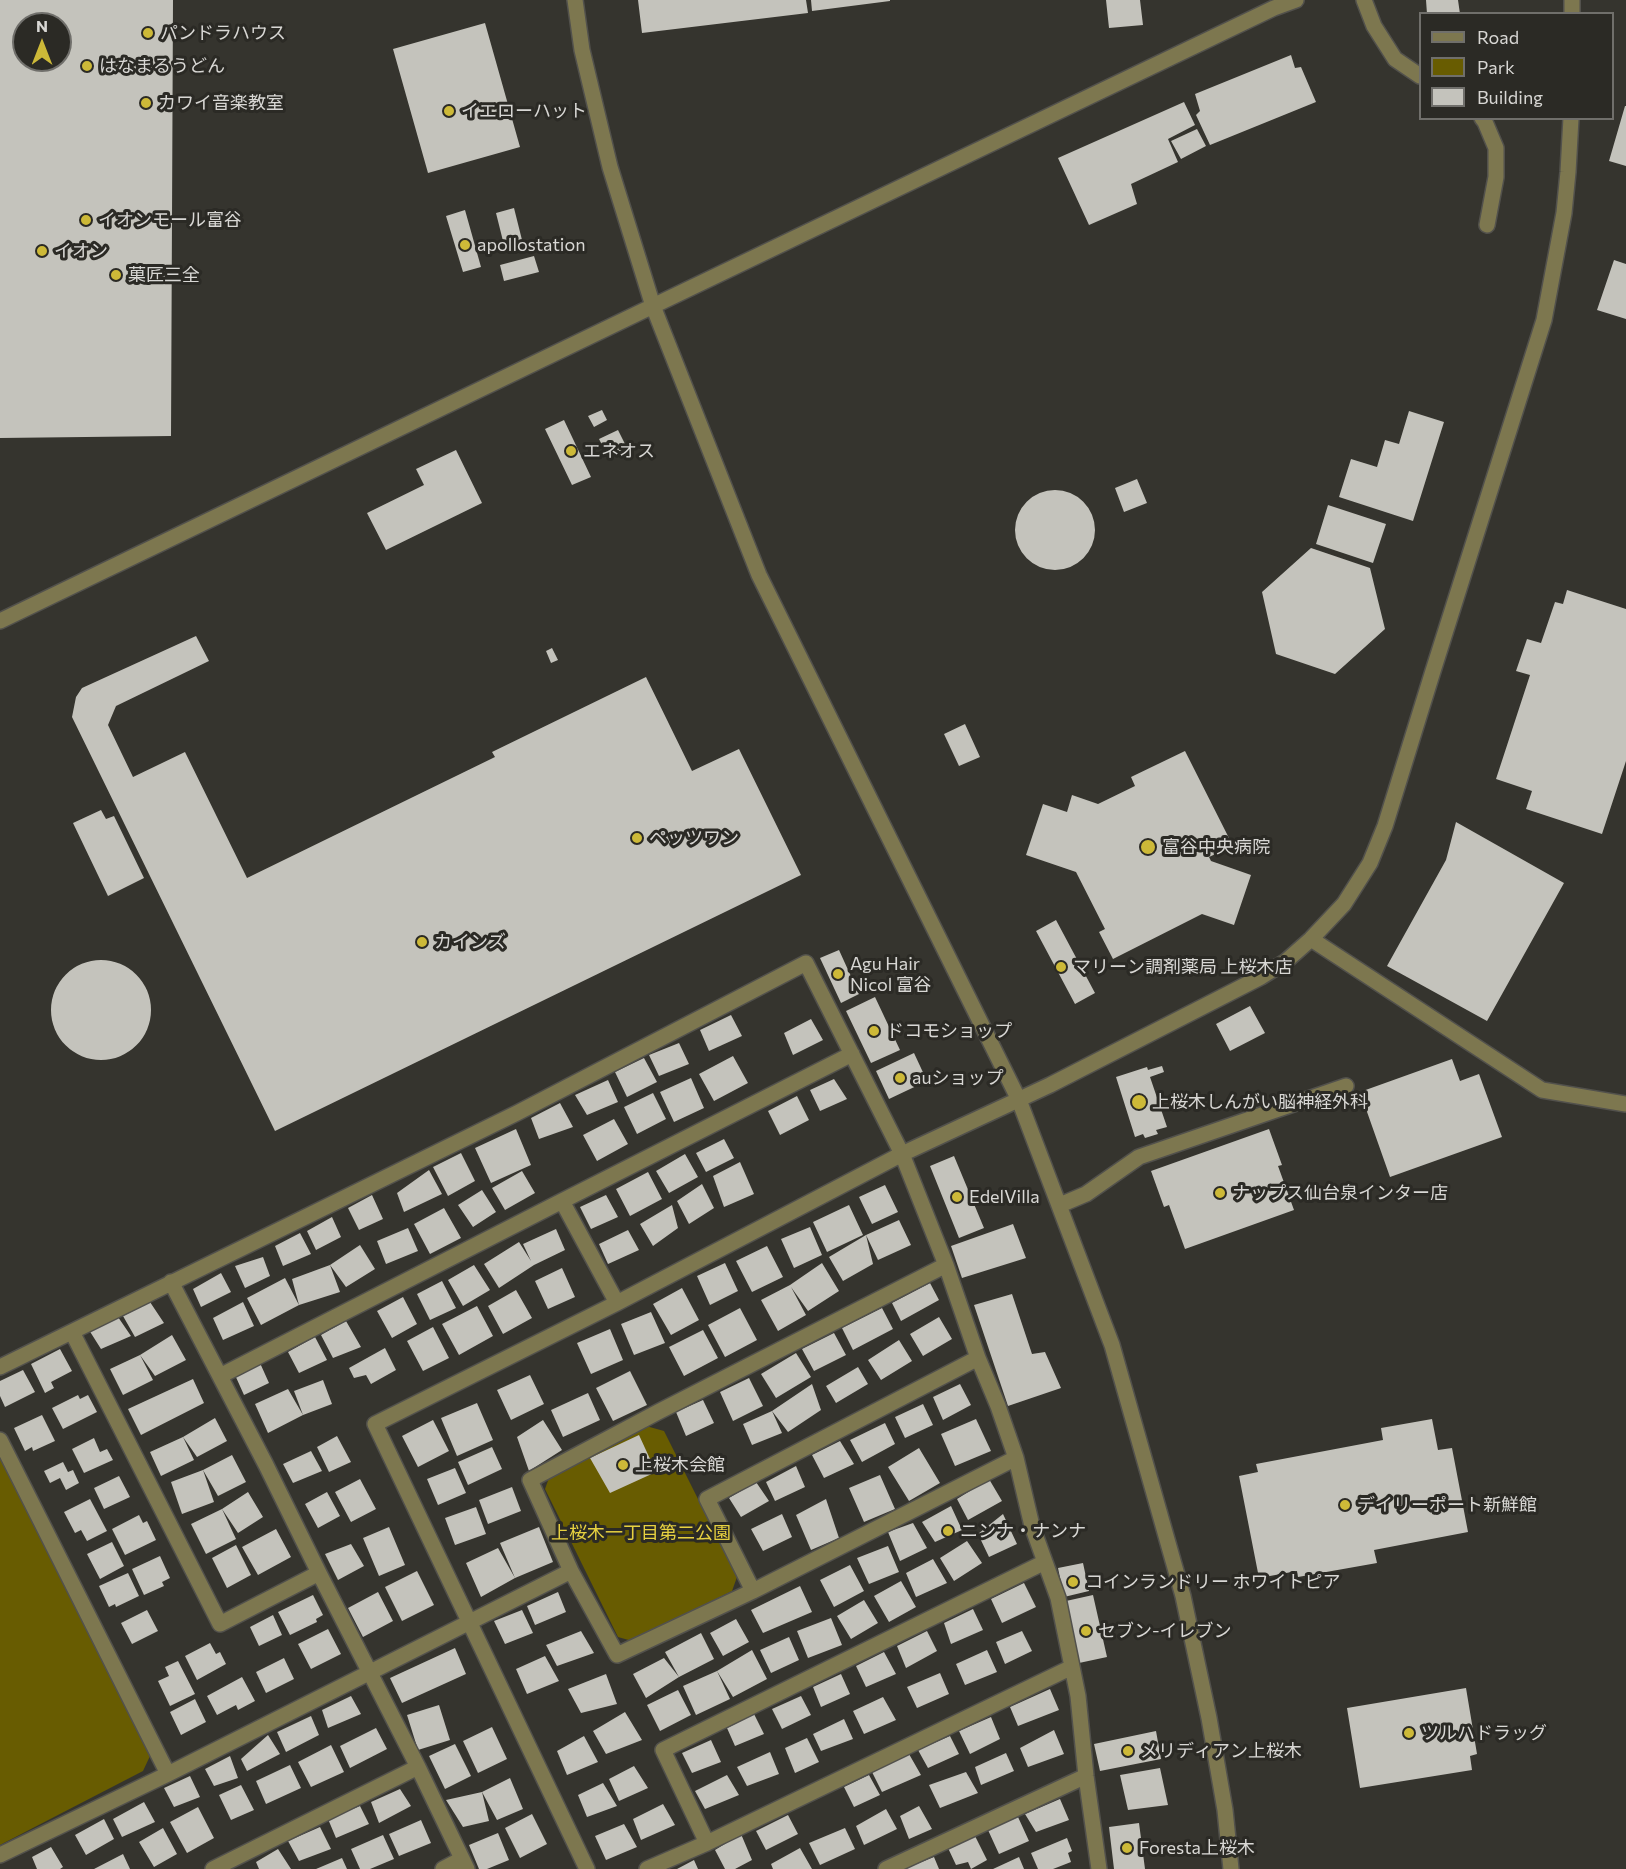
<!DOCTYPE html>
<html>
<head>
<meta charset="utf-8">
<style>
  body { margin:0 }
  #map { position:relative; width:1626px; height:1869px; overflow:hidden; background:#35342e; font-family:Commissioner,sans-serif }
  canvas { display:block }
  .legend { position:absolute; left:1419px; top:12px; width:195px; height:108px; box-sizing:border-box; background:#2b2a25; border:2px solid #706f6b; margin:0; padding:8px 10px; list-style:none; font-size:18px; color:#d8d7d4 }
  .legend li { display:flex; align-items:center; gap:12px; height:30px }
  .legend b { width:30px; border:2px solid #706f6b }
  .north { position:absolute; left:12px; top:12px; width:60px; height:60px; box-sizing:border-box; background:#2b2a25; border:2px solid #706f6b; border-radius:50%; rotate:0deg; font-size:16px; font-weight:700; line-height:24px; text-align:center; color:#d8d7d4 }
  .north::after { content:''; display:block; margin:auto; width:21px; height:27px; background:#cdb938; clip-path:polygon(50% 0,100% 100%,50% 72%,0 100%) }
</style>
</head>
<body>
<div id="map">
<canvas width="1626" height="1869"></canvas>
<ul class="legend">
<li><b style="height:8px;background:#7d774f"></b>Road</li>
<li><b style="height:16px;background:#685c01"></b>Park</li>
<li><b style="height:16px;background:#c4c3bc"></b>Building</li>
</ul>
<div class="north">N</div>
</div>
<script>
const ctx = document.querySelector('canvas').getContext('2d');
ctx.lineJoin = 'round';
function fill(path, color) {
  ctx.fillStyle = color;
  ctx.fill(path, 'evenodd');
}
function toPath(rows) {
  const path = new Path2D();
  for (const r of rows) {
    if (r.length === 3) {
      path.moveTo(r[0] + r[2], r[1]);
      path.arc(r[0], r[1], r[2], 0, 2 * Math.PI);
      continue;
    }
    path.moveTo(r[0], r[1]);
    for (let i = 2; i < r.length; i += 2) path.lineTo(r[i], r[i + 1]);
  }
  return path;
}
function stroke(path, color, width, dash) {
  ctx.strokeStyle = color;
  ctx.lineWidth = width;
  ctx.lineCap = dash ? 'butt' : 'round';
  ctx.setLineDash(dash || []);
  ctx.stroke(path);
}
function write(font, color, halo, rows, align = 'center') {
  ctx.font = font + ' Commissioner,"Noto Sans JP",sans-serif';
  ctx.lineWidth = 6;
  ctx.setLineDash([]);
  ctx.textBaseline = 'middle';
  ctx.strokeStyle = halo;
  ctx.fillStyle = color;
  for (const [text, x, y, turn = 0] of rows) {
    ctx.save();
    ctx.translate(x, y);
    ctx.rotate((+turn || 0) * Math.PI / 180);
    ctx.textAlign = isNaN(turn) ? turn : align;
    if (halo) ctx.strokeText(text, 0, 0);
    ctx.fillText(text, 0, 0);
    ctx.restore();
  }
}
fill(toPath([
  [646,1426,664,1431,737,1577,732,1591,632,1641,618,1637,545,1489,550,1475],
  [0,1456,150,1756,143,1771,0,1845]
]), '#685c01');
fill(toPath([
  [0,0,173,0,171,436,0,438],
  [24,24,60,24,60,60,24,60],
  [638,0,806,0,808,13,642,33],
  [811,0,890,0,890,1,812,11],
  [1106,0,1140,0,1143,25,1109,28],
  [1426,0,1458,0,1460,14,1427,14],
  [485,23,520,147,428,173,393,49],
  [1291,55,1295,68,1301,67,1316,102,1210,145,1196,115,1200,111,1195,94],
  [1184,102,1195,125,1168,139,1178,162,1131,184,1137,204,1089,225,1058,158],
  [1625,106,1626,106,1626,166,1609,161],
  [1197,129,1206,146,1181,159,1171,141],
  [514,208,523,244,505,249,496,213],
  [465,210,481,267,463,272,446,216],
  [534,256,539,272,504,281,500,265],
  [1614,260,1626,264,1626,319,1597,310],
  [602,410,607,420,594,427,588,416],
  [1409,411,1444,422,1413,521,1339,497,1351,459,1377,467,1385,440,1399,444],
  [564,420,591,477,572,485,545,429],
  [618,430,627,448,608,457,599,439],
  [456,450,482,503,386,550,367,513,424,485,416,469],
  [1137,479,1147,503,1124,512,1115,488],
  [1055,530,40],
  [1328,505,1386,524,1373,563,1316,544],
  [1311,548,1370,568,1385,629,1335,674,1276,654,1262,592],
  [1567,590,1626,609,1626,761,1602,834,1526,809,1532,791,1496,779,1530,675,1516,671,1527,639,1541,643,1555,602,1563,604],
  [196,636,209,661,116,706,108,725,133,777,185,752,247,878,495,757,492,752,646,677,692,771,739,749,801,875,275,1131,72,717,76,697,82,688],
  [552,648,558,660,551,663,546,651],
  [965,724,980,757,959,766,944,734],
  [1185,751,1233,846,1209,857,1211,861,1251,875,1234,925,1202,914,1113,959,1099,932,1105,929,1076,872,1026,855,1043,804,1067,812,1072,795,1098,804,1135,786,1131,777],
  [101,810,106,819,114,816,144,878,108,896,73,823],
  [1456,822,1564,883,1487,1021,1387,966,1446,860],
  [1056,920,1095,993,1075,1004,1036,931],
  [839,950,859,994,841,1003,820,958],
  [101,1010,50],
  [875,997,900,1050,871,1063,846,1011],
  [1250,1006,1265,1033,1230,1051,1216,1024],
  [731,1015,742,1036,709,1051,700,1030],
  [811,1019,823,1040,793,1055,784,1033],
  [679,1043,689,1064,659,1076,649,1055],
  [914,1053,927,1081,889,1099,876,1071],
  [733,1056,748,1083,714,1101,699,1074],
  [644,1058,657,1082,627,1097,615,1072],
  [1452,1059,1460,1081,1479,1074,1502,1137,1390,1177,1360,1092],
  [1162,1066,1164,1072,1150,1077,1167,1127,1156,1130,1158,1134,1145,1138,1143,1134,1135,1137,1116,1077,1147,1067,1148,1070],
  [691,1078,704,1108,674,1122,660,1092],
  [834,1079,847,1099,820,1111,810,1090],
  [608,1080,618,1102,587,1115,575,1095],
  [653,1093,666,1119,637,1134,624,1107],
  [797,1096,809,1120,780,1135,768,1111],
  [560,1103,573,1127,539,1139,531,1118],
  [614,1119,628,1144,597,1161,583,1135],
  [516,1129,531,1165,491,1183,475,1148],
  [1269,1129,1282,1165,1278,1166,1294,1210,1185,1249,1169,1205,1164,1207,1151,1171],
  [724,1139,734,1158,706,1172,696,1153],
  [461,1153,475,1181,448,1196,433,1167],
  [685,1154,698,1177,669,1193,656,1171],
  [954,1156,984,1228,959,1238,930,1166],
  [740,1162,754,1194,724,1207,713,1176],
  [429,1170,442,1194,404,1212,397,1193],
  [522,1171,535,1193,505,1210,492,1188],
  [648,1172,662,1199,630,1216,616,1189],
  [702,1184,714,1208,689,1224,677,1201],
  [885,1185,898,1212,872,1224,859,1197],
  [482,1190,496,1212,473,1227,458,1205],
  [372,1195,383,1219,359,1230,348,1208],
  [606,1195,618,1217,591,1229,580,1207],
  [672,1205,678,1228,653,1246,640,1224],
  [849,1205,863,1235,827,1252,813,1222],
  [444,1208,461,1238,430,1254,414,1224],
  [332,1217,341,1237,316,1250,307,1231],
  [899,1220,911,1245,878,1260,866,1235],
  [1013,1224,1026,1258,962,1278,951,1246],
  [810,1227,822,1255,794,1268,781,1239],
  [408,1228,418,1251,386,1264,377,1241],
  [556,1229,565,1250,534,1265,499,1288,484,1264,519,1242,531,1261,523,1244],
  [628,1230,639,1250,608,1264,599,1244],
  [300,1233,311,1254,283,1266,275,1246],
  [866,1235,873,1264,843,1281,829,1257],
  [360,1245,375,1269,346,1287,330,1265,340,1292,299,1305,292,1279,330,1265],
  [767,1246,783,1277,752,1292,736,1261],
  [263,1257,270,1276,245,1288,235,1266],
  [725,1263,738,1291,710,1305,697,1276],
  [822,1263,839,1291,808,1311,791,1287,806,1315,778,1331,761,1300,790,1285],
  [474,1265,490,1290,463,1306,448,1280],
  [562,1268,575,1297,548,1309,535,1281],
  [221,1273,231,1292,201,1307,193,1289],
  [285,1278,299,1305,261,1325,247,1298],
  [442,1281,456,1308,430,1320,417,1294],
  [930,1283,939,1300,901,1321,892,1303],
  [682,1288,699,1320,671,1335,653,1304],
  [516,1290,532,1318,503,1334,488,1306],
  [1012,1294,1032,1354,1045,1352,1061,1388,1008,1406,974,1305],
  [403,1297,417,1324,392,1338,377,1311],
  [150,1302,164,1323,135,1337,123,1316],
  [243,1302,254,1326,223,1340,213,1318],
  [477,1306,493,1336,459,1355,442,1324],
  [740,1308,757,1340,725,1357,708,1325],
  [882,1308,893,1329,853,1350,842,1328],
  [651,1312,665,1343,634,1355,621,1324],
  [118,1317,131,1336,101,1349,89,1330],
  [939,1317,952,1339,923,1356,910,1334],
  [346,1321,361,1347,333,1358,321,1335],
  [433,1327,449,1358,423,1371,407,1341],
  [610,1329,623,1360,591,1374,577,1343],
  [703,1330,718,1358,684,1376,669,1347],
  [834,1333,846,1355,814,1371,802,1349],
  [172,1335,186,1360,155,1376,140,1355,153,1380,123,1395,110,1369,140,1355],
  [315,1337,327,1360,299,1373,288,1352],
  [899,1340,912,1361,881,1380,868,1360],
  [385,1348,396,1370,371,1384,366,1375,354,1378,349,1368],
  [60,1349,72,1371,51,1382,54,1388,45,1393,31,1364],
  [796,1353,811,1377,776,1398,761,1374],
  [260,1363,269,1383,244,1395,235,1375],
  [858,1367,868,1384,836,1403,826,1386],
  [23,1370,35,1392,5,1407,0,1396,0,1381],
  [630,1371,647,1405,613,1421,596,1388],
  [530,1375,544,1404,511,1420,497,1390],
  [749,1378,763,1406,733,1421,720,1392],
  [193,1379,204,1403,141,1435,128,1409],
  [323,1380,332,1404,303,1415,268,1433,255,1404,288,1389,303,1415,294,1391],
  [812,1384,821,1410,788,1432,772,1411,782,1433,752,1445,743,1424,772,1411],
  [960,1384,971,1405,943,1420,933,1397],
  [588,1393,600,1420,563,1437,551,1410],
  [78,1395,80,1399,88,1395,97,1412,63,1429,52,1408],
  [703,1400,714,1423,686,1436,676,1412],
  [477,1403,493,1440,457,1456,441,1418],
  [923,1404,933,1425,905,1438,895,1417],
  [42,1415,55,1441,33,1451,32,1447,25,1451,14,1428],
  [215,1418,227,1441,197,1457,183,1437,194,1460,161,1476,150,1452,183,1437],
  [976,1419,991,1451,955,1466,941,1434],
  [1432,1419,1438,1450,1452,1448,1468,1532,1374,1550,1377,1563,1298,1577,1297,1571,1259,1578,1239,1476,1258,1472,1256,1464,1383,1440,1381,1428],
  [433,1420,449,1451,418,1467,402,1436],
  [543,1420,562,1450,529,1471,517,1437],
  [885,1423,895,1444,862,1462,850,1440],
  [639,1435,656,1472,610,1493,590,1458],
  [337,1436,351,1462,329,1472,317,1447],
  [94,1438,100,1452,107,1449,113,1460,84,1473,72,1449],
  [840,1441,854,1464,824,1478,812,1455],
  [492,1447,502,1469,468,1485,458,1462],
  [919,1448,940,1483,909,1501,888,1467],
  [311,1451,322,1471,293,1483,283,1464],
  [232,1455,246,1482,218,1496,203,1470,214,1502,182,1514,171,1482,203,1470],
  [63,1462,68,1472,73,1470,79,1483,66,1490,60,1478,50,1483,44,1471],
  [796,1466,805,1487,775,1501,766,1482],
  [455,1468,466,1493,438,1505,427,1479],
  [880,1475,895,1509,864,1522,849,1488],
  [119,1476,130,1497,104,1509,94,1488],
  [360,1479,376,1509,351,1522,335,1492],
  [989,1479,1002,1501,968,1520,957,1499],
  [756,1482,769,1501,741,1517,729,1498],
  [512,1487,521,1511,488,1524,479,1500],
  [248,1492,263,1517,238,1533,222,1509,236,1539,206,1554,191,1524,222,1509],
  [327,1492,340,1516,318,1528,305,1504],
  [90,1499,107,1531,87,1541,81,1530,75,1533,64,1512],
  [826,1499,839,1538,811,1550,796,1515],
  [951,1506,962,1530,935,1542,922,1522],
  [476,1507,486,1534,455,1545,445,1518],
  [782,1514,792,1537,763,1551,751,1529],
  [1003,1514,1017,1544,989,1557,978,1534],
  [139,1515,143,1523,147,1521,156,1540,125,1555,112,1529],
  [913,1523,927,1548,900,1561,888,1532],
  [389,1527,405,1565,379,1576,363,1538],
  [539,1527,553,1562,515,1578,500,1543],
  [276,1529,291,1557,258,1575,242,1547],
  [967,1541,982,1563,954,1581,940,1558],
  [112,1542,124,1566,100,1579,87,1554],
  [351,1544,364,1566,338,1580,325,1554],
  [236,1545,251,1575,227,1588,212,1558],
  [888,1546,899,1572,869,1584,857,1558],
  [498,1548,515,1578,481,1597,466,1563],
  [160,1556,170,1578,162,1582,164,1586,144,1595,132,1569],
  [933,1559,947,1583,916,1597,906,1573],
  [1083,1563,1089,1591,1064,1597,1058,1568],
  [850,1565,864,1591,834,1607,820,1580],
  [417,1571,434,1605,402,1621,385,1587],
  [128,1573,139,1596,116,1607,115,1604,109,1607,99,1586],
  [901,1581,916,1607,889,1622,874,1596],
  [1024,1583,1036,1607,1002,1623,991,1599],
  [800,1586,812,1612,763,1633,751,1610],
  [378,1592,393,1621,363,1637,348,1608],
  [558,1592,566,1612,535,1625,527,1606],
  [313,1595,323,1615,316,1619,317,1622,290,1635,278,1612],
  [1093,1595,1107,1657,1079,1663,1066,1601],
  [864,1600,878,1623,851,1639,837,1616],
  [973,1609,983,1630,951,1644,944,1623],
  [147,1610,158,1631,132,1644,121,1623],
  [522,1610,533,1633,505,1644,494,1621],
  [273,1615,282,1635,259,1646,250,1627],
  [831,1618,842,1645,808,1658,797,1631],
  [736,1619,749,1642,723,1656,710,1633],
  [328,1629,341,1654,311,1669,298,1644],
  [581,1631,594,1653,557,1666,546,1645],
  [927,1631,937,1651,906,1668,897,1646],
  [1022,1631,1032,1651,1005,1664,996,1642],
  [701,1633,714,1659,679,1677,665,1652],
  [789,1637,799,1660,771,1673,760,1650],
  [210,1643,216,1654,220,1652,226,1664,197,1680,185,1656],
  [455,1648,466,1674,402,1703,390,1678],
  [752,1650,767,1679,733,1697,717,1671],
  [987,1650,997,1672,965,1685,956,1664],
  [884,1652,896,1674,866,1687,856,1666],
  [545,1656,559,1681,527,1694,516,1669],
  [284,1658,294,1679,266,1693,256,1672],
  [664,1658,679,1677,646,1698,633,1674],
  [178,1661,195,1694,170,1706,158,1681,169,1676,165,1667],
  [717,1671,730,1699,696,1715,683,1686],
  [940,1673,949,1694,917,1708,907,1687],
  [606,1674,617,1704,581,1713,568,1689],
  [841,1674,850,1694,821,1707,813,1687],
  [242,1677,255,1701,238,1710,236,1705,217,1715,207,1696],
  [1466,1688,1477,1754,1470,1756,1472,1770,1360,1788,1347,1708],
  [1050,1689,1059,1710,1018,1726,1010,1707],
  [678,1690,691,1715,660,1731,647,1705],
  [351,1696,361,1714,328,1728,322,1710],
  [801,1696,811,1715,782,1729,772,1709],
  [883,1697,896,1720,864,1734,853,1711],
  [195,1699,206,1722,181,1735,170,1712],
  [439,1705,450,1740,418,1750,407,1715],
  [625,1712,642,1740,606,1754,593,1731],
  [754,1714,764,1734,735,1746,727,1728],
  [311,1716,319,1735,286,1752,277,1732],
  [991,1717,1000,1739,970,1754,959,1731],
  [844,1719,853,1739,821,1751,813,1734],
  [492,1727,507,1759,478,1773,463,1741],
  [376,1728,387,1749,350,1768,340,1746],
  [1054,1730,1064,1754,1028,1767,1020,1748],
  [1156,1731,1161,1759,1100,1771,1094,1744],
  [268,1735,280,1754,247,1771,241,1759],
  [584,1736,598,1762,567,1775,557,1751],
  [950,1736,959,1754,928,1768,918,1750],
  [807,1738,819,1762,795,1773,785,1748],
  [711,1740,721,1762,692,1773,682,1753],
  [455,1744,471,1776,445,1789,429,1756],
  [331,1745,344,1772,311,1787,298,1762],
  [770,1752,779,1774,747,1786,737,1767],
  [1006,1753,1014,1771,981,1785,975,1767],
  [909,1754,921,1775,882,1792,872,1772],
  [230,1756,238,1778,214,1786,205,1769],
  [290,1765,301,1788,266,1804,256,1781],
  [634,1766,648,1788,619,1801,609,1779],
  [1160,1768,1168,1805,1128,1810,1120,1775],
  [966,1772,978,1793,940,1808,929,1785],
  [727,1775,739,1795,705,1809,695,1791],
  [869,1775,880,1795,854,1807,844,1787],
  [190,1776,200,1797,174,1807,164,1788],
  [510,1778,523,1809,497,1820,482,1792,489,1821,463,1827,446,1800,482,1792],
  [603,1783,617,1806,587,1817,578,1795],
  [241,1785,254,1810,231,1820,219,1795],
  [400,1789,411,1806,379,1823,371,1802],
  [1060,1799,1069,1820,1036,1832,1025,1814],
  [144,1802,155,1822,122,1837,113,1819],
  [663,1804,675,1825,641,1840,633,1819],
  [360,1806,369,1824,336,1838,328,1819],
  [919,1806,932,1829,909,1839,900,1816],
  [198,1807,214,1838,187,1853,170,1822],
  [886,1809,897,1829,864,1845,856,1826],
  [532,1814,547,1844,520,1858,505,1828],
  [788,1815,798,1834,766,1850,756,1831],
  [1018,1817,1029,1841,999,1854,988,1830],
  [104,1819,114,1839,86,1855,75,1835],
  [421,1820,431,1843,399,1856,389,1834],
  [1139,1823,1145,1869,1114,1869,1109,1827],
  [624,1824,637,1847,606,1860,595,1836],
  [320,1827,331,1849,299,1861,288,1841],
  [163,1828,177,1854,154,1867,139,1842],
  [845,1828,855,1849,820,1865,809,1843],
  [498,1833,509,1860,487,1869,479,1869,469,1845],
  [741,1834,752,1860,735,1869,725,1869,715,1850],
  [974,1834,987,1860,971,1869,968,1862,956,1865,948,1848],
  [383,1835,394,1859,370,1869,360,1869,351,1849],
  [1067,1838,1072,1851,1068,1853,1071,1862,1053,1869,1038,1869,1031,1853],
  [51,1847,63,1867,60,1869,37,1869,32,1857],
  [800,1848,812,1869,773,1869,771,1864],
  [278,1849,291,1869,259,1869,256,1862],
  [123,1854,130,1869,94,1869],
  [934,1857,939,1869,904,1869],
  [1019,1857,1024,1869,993,1869],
  [342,1858,347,1869,316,1869],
  [694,1860,698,1869,677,1869]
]), '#c4c3bc');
const minor = toPath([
  [575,0,582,50,610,167,653,306,759,575,1019,1100,1112,1345,1183,1596,1209,1718,1225,1810,1231,1869],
  [1364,0,1374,26,1395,59,1420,76],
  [1572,0,1572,14],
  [1482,118,1485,122,1496,148,1496,177,1487,225],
  [0,621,653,306,1274,8,1296,0],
  [1311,939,1542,1090,1626,1104],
  [562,1201,852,1054],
  [1060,1205,1086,1194,1139,1157,1346,1086],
  [946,1265,658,1412,530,1480,571,1571,617,1655,753,1591,1016,1458],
  [171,1282,266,1465,319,1573,418,1767,467,1869],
  [72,1332,220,1624,319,1573],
  [0,1367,517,1113,806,963,902,1154,946,1265,978,1358,998,1406,1016,1458,1032,1526,1058,1598,1078,1696,1086,1776,1099,1869],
  [220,1376,562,1201,617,1303],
  [0,1440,168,1774],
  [753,1591,707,1499,978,1358],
  [707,1843,663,1750,1045,1562],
  [0,1855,168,1774,571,1571],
  [213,1869,418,1767],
  [443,1869,462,1859],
  [587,1869,375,1424,617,1303,902,1154,1050,1085,1261,977,1285,962,1311,939,1344,904,1370,863,1385,826,1433,671,1544,320,1564,213,1568,172,1571,118],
  [647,1869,707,1843,1072,1667],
  [886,1869,1086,1776]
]);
stroke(minor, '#52514c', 18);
stroke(minor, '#7d774f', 15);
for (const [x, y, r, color] of [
  [148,33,6,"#cdb938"],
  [87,66,6,"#cdb938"],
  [146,103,6,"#cdb938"],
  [449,111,6,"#cdb938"],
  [86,220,6,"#cdb938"],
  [465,245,6,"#cdb938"],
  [42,251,6,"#cdb938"],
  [116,275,6,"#cdb938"],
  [571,451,6,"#cdb938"],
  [637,838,6,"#cdb938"],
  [1148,847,8,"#cdb938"],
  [422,942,6,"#cdb938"],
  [1061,967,6,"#cdb938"],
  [838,974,6,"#cdb938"],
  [874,1031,6,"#cdb938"],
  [900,1078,6,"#cdb938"],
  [1139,1102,8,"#cdb938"],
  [1220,1193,6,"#cdb938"],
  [957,1197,6,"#cdb938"],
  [623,1465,6,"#cdb938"],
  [1345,1505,6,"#cdb938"],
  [948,1531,6,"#cdb938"],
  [1073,1582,6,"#cdb938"],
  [1086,1631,6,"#cdb938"],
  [1409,1733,6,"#cdb938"],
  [1128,1751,6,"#cdb938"],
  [1127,1848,6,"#cdb938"]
]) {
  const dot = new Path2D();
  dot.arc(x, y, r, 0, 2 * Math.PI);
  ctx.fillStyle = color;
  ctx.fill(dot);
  stroke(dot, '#2b2a25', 2);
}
write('18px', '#d8d7d4', '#2b2a25', [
  ["パンドラハウス",160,33],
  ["はなまるうどん",99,66],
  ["カワイ音楽教室",158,103],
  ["イエローハット",461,111],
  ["イオンモール富谷",98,220],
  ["apollostation",477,245],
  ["イオン",54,251],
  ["菓匠三全",128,275],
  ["エネオス",583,451],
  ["ペッツワン",649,838],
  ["富谷中央病院",1162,847],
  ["カインズ",434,942],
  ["Agu Hair",850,964],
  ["Nicol 富谷",850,985],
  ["マリーン調剤薬局 上桜木店",1073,967],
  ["ドコモショップ",886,1031],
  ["auショップ",912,1078],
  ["上桜木しんがい脳神経外科",1152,1102],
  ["ナップス仙台泉インター店",1232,1193],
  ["EdelVilla",969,1197],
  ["上桜木会館",635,1465],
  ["デイリーポート新鮮館",1357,1505],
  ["ニンナ・ナンナ",960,1531],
  ["コインランドリー ホワイトピア",1085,1582],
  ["セブン-イレブン",1098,1631],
  ["ツルハドラッグ",1421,1733],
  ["メリディアン上桜木",1140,1751],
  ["Foresta上桜木",1139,1848]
], 'left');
write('18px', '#e7d140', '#2b2a25', [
  ["上桜木一丁目第二公園",641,1533]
]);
</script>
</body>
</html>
